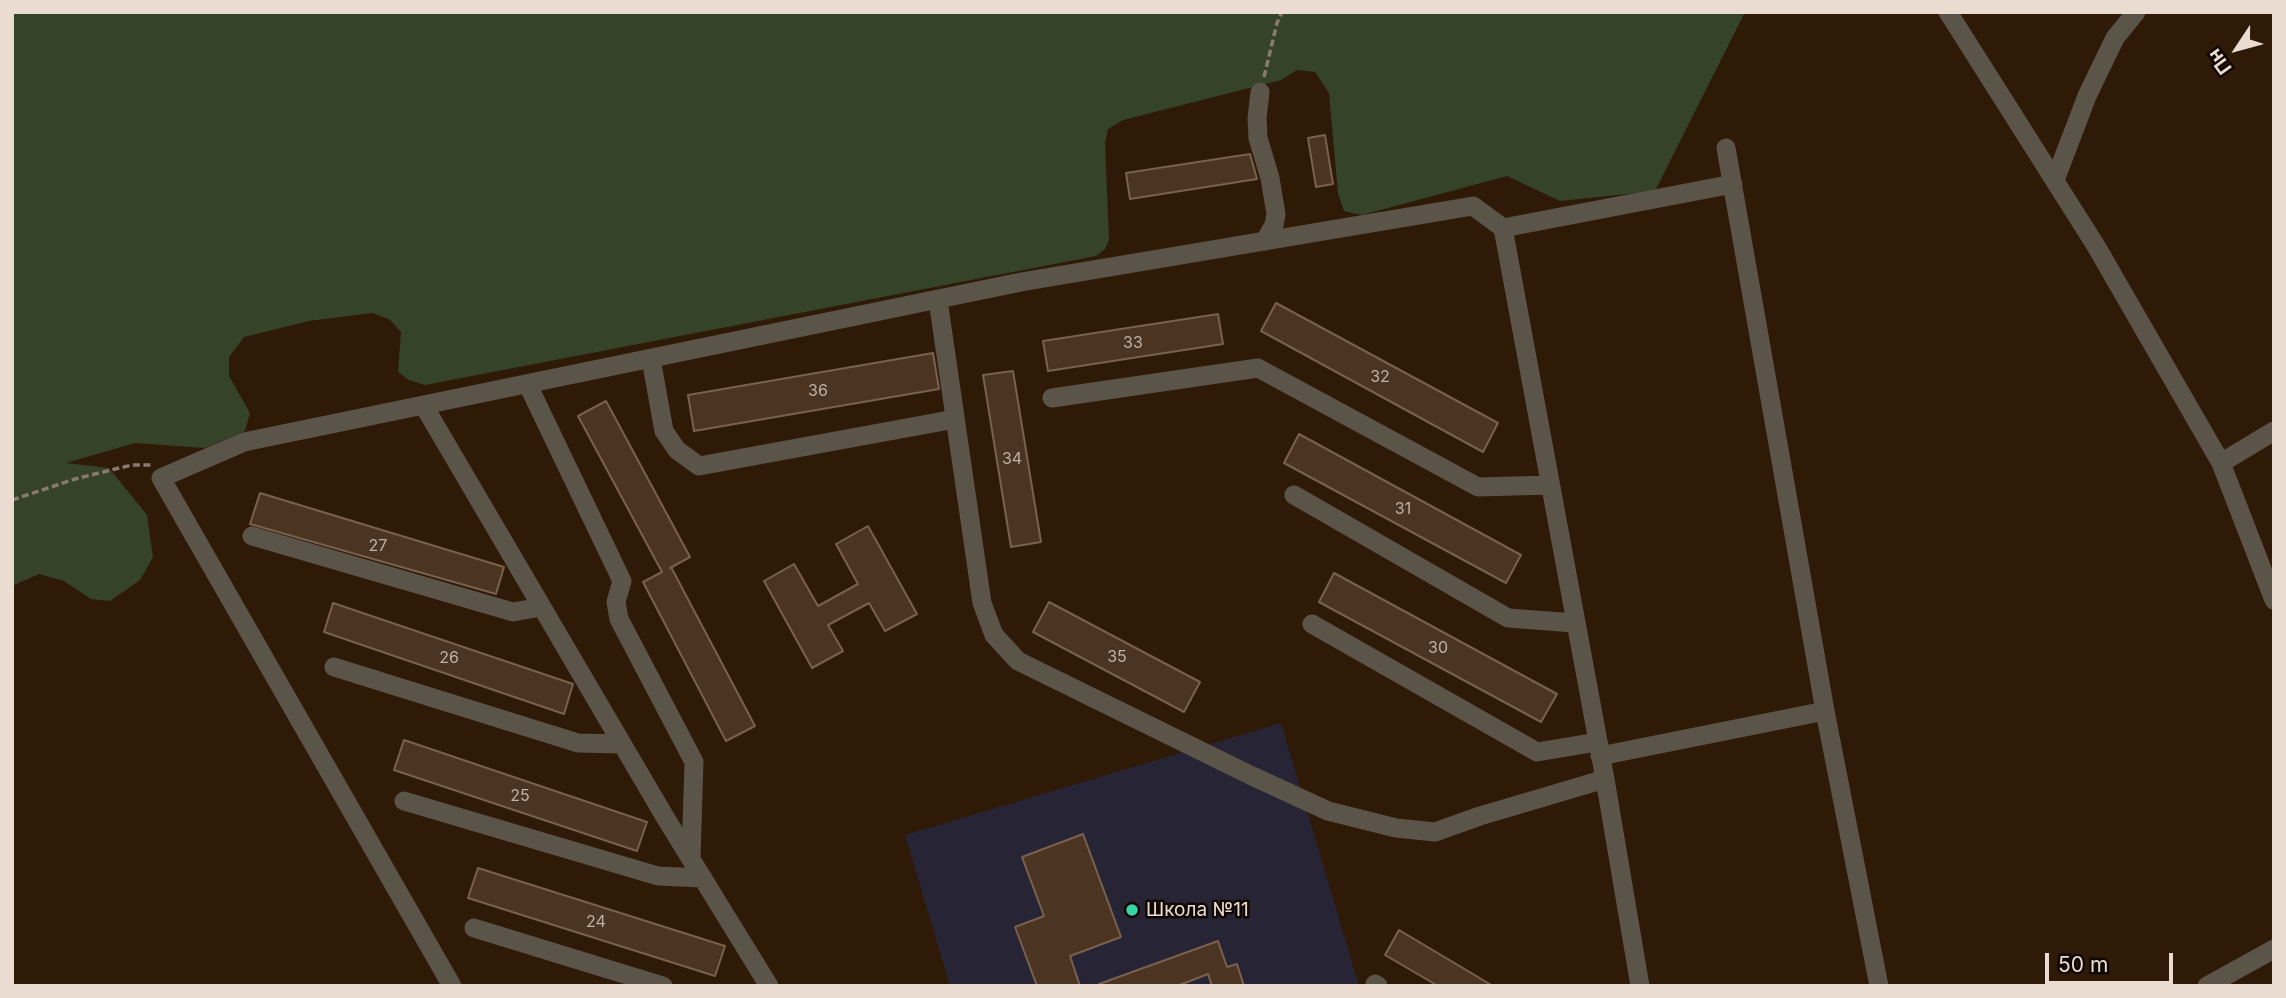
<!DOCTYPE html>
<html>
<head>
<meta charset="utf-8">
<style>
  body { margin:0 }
  #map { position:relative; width:2286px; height:998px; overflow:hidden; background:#2f1a08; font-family:Inter,sans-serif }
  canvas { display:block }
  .frame { position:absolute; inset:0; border:14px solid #eadcd1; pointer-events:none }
  .north { position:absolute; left:2202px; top:14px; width:70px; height:70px; -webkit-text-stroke:5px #100702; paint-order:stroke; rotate:234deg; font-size:19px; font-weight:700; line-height:28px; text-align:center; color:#eadcd1 }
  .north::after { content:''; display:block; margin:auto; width:24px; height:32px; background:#eadcd1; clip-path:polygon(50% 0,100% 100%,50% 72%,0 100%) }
  .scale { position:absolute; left:2045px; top:953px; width:128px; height:32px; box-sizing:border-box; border:4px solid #eadcd1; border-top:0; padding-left:9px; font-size:21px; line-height:24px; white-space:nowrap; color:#eadcd1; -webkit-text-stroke:5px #100702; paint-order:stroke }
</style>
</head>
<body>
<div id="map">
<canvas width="2286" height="998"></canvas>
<div class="frame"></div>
<div class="north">Пн</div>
<div class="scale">50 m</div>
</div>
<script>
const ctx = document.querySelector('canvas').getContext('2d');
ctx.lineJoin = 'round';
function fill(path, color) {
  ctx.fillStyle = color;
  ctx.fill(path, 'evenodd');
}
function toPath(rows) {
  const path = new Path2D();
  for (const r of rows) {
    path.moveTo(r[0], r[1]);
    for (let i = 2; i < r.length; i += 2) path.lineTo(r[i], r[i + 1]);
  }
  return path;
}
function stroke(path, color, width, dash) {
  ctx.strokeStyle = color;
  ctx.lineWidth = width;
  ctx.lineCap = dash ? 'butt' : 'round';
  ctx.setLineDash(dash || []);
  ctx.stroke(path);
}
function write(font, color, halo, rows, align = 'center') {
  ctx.font = font + ' Inter,sans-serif';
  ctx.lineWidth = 5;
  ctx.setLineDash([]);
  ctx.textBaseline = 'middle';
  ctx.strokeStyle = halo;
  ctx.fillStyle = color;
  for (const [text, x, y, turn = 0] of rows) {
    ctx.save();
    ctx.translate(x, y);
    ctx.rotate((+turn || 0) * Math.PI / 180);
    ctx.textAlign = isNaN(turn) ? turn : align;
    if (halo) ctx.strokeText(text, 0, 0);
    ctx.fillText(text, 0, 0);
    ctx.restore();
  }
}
fill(toPath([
  [1281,723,1359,986,950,986,905,835]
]), '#272435');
fill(toPath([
  [12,12,1745,12,1655,191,1560,201,1507,176,1362,215,1344,211,1338,193,1329,93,1315,72,1297,70,1281,80,1123,120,1108,129,1105,143,1109,240,1105,249,1096,256,425,385,409,380,398,372,401,332,389,319,372,313,309,321,244,337,229,357,229,376,250,413,245,431,205,448,135,443,66,463,109,468,147,515,153,557,140,580,110,601,91,599,64,581,39,574,12,586]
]), '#354329');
const building = toPath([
  [1325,135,1333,184,1316,187,1308,138,1325,135],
  [1250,154,1257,179,1130,199,1126,173,1250,154],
  [1276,303,1498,423,1483,452,1261,331,1276,303],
  [1218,314,1223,344,1048,371,1043,341,1218,314],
  [933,353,939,389,694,431,688,395,933,353],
  [1013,371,1041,542,1011,547,983,375,1013,371],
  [606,401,690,557,670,568,671,567,755,726,726,741,643,582,662,572,578,416,606,401],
  [1299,434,1521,555,1506,583,1284,463,1299,434],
  [260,493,504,567,496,594,250,524,260,493],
  [868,526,917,614,885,631,869,603,828,625,843,651,812,668,764,581,794,564,818,606,858,584,836,544,868,526],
  [1334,573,1557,694,1541,722,1319,602,1334,573],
  [1049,602,1200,682,1184,712,1033,632,1049,602],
  [333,603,573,684,564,714,324,632,333,603],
  [404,740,647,822,637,851,394,770,404,740],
  [1083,834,1121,937,1070,956,1080,986,1037,986,1015,927,1044,916,1022,857,1083,834],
  [478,868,725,946,715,976,468,898,478,868],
  [1399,930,1493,986,1438,986,1385,955,1399,930],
  [1218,941,1227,967,1237,964,1244,986,1212,986,1208,974,1177,986,1099,986,1099,984,1218,941]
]);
fill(building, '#4b3421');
stroke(building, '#7a614d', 2);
stroke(toPath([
  [1264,77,1277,23,1282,12],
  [12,500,75,479,115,469,132,465,151,465]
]), '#8b7a6b', 3.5, [7, 3.5]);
stroke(toPath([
  [1948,12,2096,246,2221,463,2274,600],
  [1260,92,1257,118,1258,138,1270,178,1276,214,1274,225,1265,241],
  [1726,148,1825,711,1879,986],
  [2055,180,2087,96,2115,38,2136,12],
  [1503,228,1733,184],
  [938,300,982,603,994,635,1018,661,1250,775,1328,811,1396,828,1435,832,1480,816,1605,779],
  [651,359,664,431,677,450,699,466,955,419],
  [528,385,622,581,616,602,619,619,694,762,691,859],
  [1052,398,1258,368,1478,487,1550,485],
  [424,406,665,817,769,986],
  [2221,463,2274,431],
  [1294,495,1508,618,1575,623],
  [252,536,513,612,541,607],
  [1312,624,1537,752,1597,742],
  [334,667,578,743,622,744],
  [1600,756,1825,711],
  [404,801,658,876,703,878],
  [474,928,663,986],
  [1375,984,1378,986],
  [452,986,161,478,244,442,1021,282,1473,206,1503,228,1605,779,1640,986],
  [2207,986,2274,949]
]), '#5b5448', 19);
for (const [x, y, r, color] of [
  [1132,910,7,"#38d4a6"]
]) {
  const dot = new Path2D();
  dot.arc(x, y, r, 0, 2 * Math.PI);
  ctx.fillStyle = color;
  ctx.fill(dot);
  stroke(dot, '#100702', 2.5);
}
write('16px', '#c2b2a5', null, [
  ["33",1133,343],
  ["32",1380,377],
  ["36",818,391],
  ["34",1012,459],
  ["31",1403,509],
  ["27",378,546],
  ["30",1438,648],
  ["35",1117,657],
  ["26",449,658],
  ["25",520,796],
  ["24",596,922]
]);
write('19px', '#eadcd1', '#100702', [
  ["Школа №11",1146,910]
], 'left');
</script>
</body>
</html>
